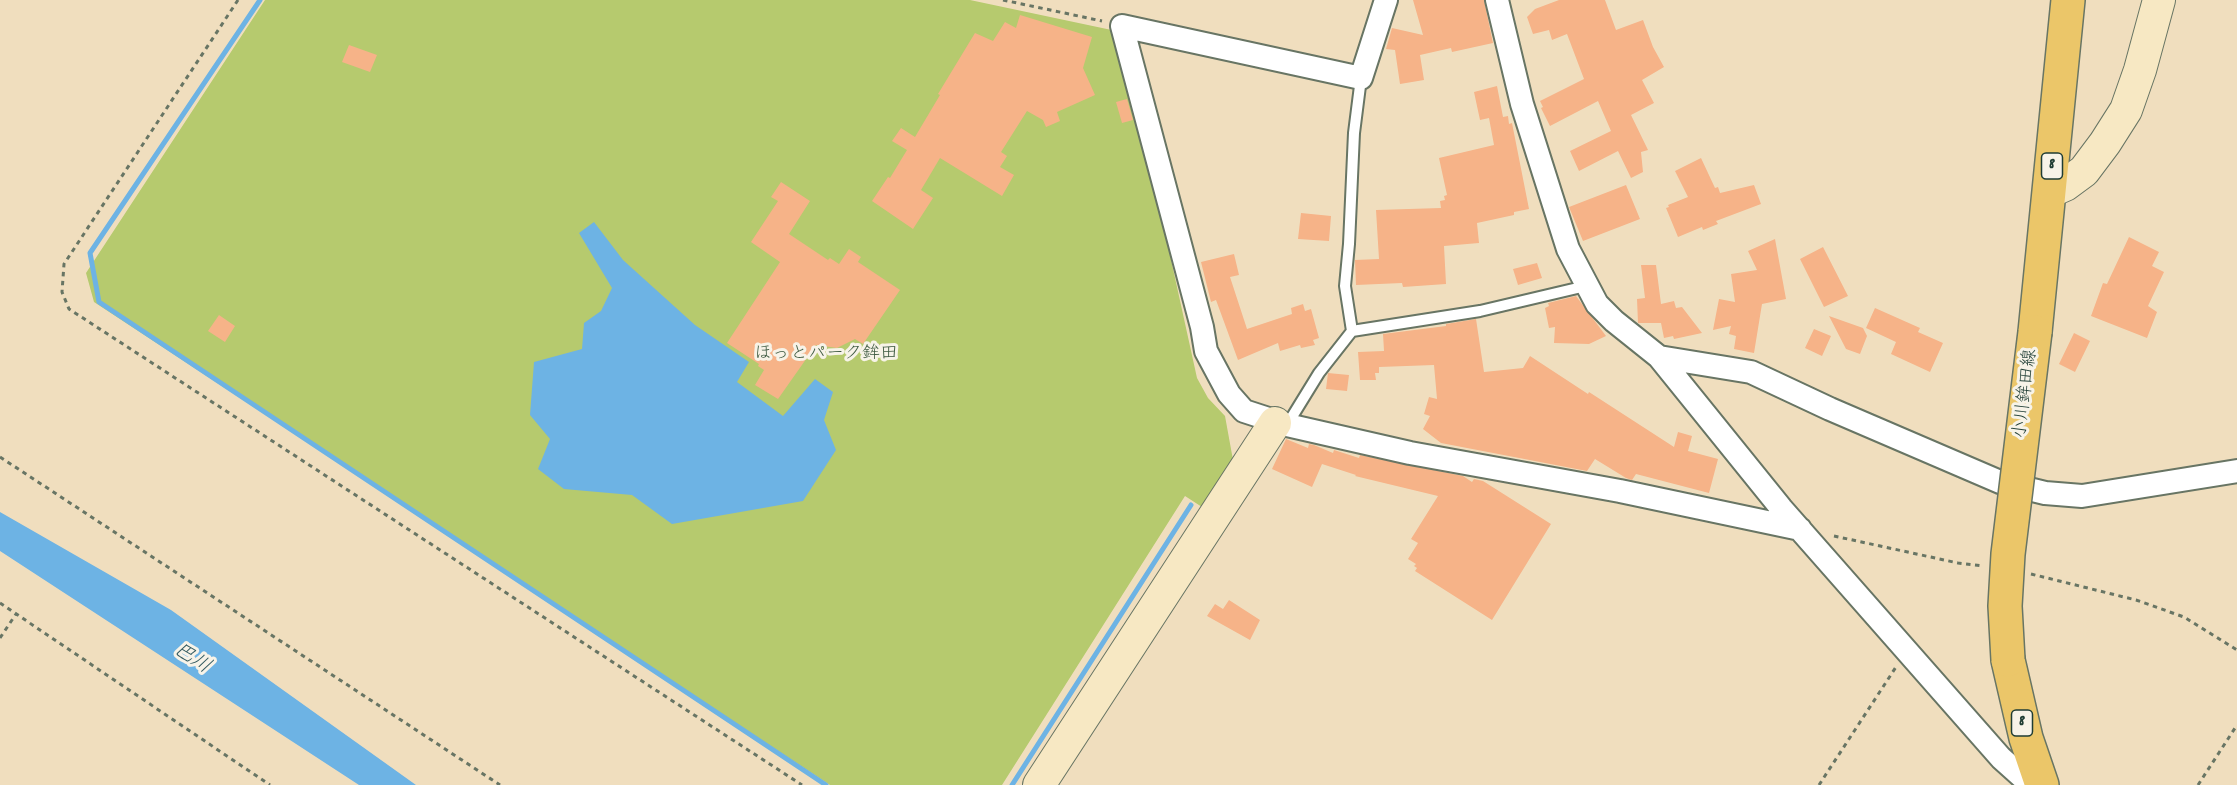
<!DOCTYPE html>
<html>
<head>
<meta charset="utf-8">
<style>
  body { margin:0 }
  canvas { display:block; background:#f0debe }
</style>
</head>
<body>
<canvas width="2237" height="785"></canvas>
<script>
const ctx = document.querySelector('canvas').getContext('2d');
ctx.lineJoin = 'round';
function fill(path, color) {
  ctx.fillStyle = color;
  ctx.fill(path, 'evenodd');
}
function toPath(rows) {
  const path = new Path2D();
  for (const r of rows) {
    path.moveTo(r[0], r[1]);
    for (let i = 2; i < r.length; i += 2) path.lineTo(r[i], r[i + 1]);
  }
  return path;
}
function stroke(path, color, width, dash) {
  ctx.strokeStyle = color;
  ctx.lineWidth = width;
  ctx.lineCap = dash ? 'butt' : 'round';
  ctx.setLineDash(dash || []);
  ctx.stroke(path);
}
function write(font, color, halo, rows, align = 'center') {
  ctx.font = font + ' Dekko,"Klee One",sans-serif';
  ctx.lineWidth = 6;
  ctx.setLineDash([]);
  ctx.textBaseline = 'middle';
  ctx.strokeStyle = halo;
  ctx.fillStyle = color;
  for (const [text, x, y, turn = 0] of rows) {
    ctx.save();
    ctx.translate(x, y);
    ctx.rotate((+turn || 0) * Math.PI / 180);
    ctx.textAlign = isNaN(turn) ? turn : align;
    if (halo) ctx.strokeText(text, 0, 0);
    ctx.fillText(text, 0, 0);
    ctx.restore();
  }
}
fill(toPath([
  [265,0,970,0,1121,32,1197,378,1208,398,1225,416,1233,460,1202,507,1185,496,1002,785,830,785,94,302,86,273]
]), '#b6ca6e');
fill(toPath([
  [594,222,623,260,695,325,749,362,737,382,783,416,815,379,833,392,824,420,836,450,803,501,672,524,632,495,564,489,538,469,550,439,530,415,534,362,582,349,584,323,601,311,612,288,579,233],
  [0,512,171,610,416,785,359,785,0,551]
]), '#6db3e4');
stroke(toPath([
  [260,0,90,253,99,302,826,785],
  [1012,785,1191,505]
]), '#6db3e4', 5);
fill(toPath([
  [1413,0,1484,0,1493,43,1452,52,1451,48,1420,55,1424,80,1400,84,1395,50,1386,49,1392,28,1423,35],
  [1559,0,1605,0,1616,30,1643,20,1653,47,1664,67,1642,80,1654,103,1631,115,1648,150,1641,152,1643,172,1631,178,1618,151,1579,171,1570,151,1611,131,1598,101,1550,126,1541,108,1543,107,1540,101,1584,79,1567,34,1552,40,1549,30,1533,34,1527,17,1535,9],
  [1020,15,1092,37,1083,68,1095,95,1057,112,1060,121,1046,127,1043,120,1027,111,1001,152,1007,156,1000,167,1014,175,1002,196,940,158,921,190,933,198,913,229,872,201,888,177,890,178,907,150,892,141,901,128,915,137,940,95,938,94,975,33,993,41,1005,22,1016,28],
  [349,45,377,55,370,72,342,62],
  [1497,86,1503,117,1508,116,1509,124,1512,123,1529,209,1514,212,1514,215,1477,223,1479,243,1444,246,1446,284,1403,287,1402,283,1356,285,1355,260,1379,259,1376,210,1441,208,1440,201,1445,200,1444,196,1447,195,1439,158,1494,145,1489,118,1480,120,1474,92],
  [1127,99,1133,120,1122,123,1116,102],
  [1701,158,1715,188,1718,187,1720,193,1754,185,1761,204,1716,221,1718,224,1703,230,1702,227,1678,237,1666,208,1669,207,1668,205,1688,197,1675,171],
  [781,182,810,201,789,234,828,260,830,258,839,264,849,249,861,257,858,262,900,290,863,344,855,339,837,348,816,345,778,399,755,385,764,370,758,366,759,364,727,343,780,262,751,242,778,201,771,197],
  [1626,185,1640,219,1583,241,1569,207],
  [1301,213,1331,216,1329,241,1298,239],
  [2129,237,2159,252,2152,266,2164,272,2148,306,2157,312,2147,338,2091,316,2103,283,2107,284],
  [1775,239,1786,299,1762,304,1754,353,1734,349,1736,336,1729,334,1731,326,1713,330,1719,299,1735,302,1731,274,1757,270,1748,251],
  [1823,247,1848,296,1824,307,1800,259],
  [1234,254,1239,275,1230,277,1247,329,1292,314,1291,308,1303,304,1305,311,1311,309,1319,338,1313,340,1315,345,1301,348,1300,345,1280,351,1278,343,1238,360,1216,300,1211,302,1201,262],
  [1537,263,1542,278,1518,285,1513,269],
  [1641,265,1656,265,1661,304,1674,301,1676,308,1682,307,1702,333,1674,339,1673,336,1664,338,1661,323,1638,323,1637,299,1645,298],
  [1576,296,1606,336,1589,344,1554,343,1555,327,1549,328,1545,308,1549,306,1548,303],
  [1875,308,1920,328,1918,332,1943,343,1930,372,1891,354,1896,342,1866,328],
  [219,315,235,326,225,342,208,331],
  [1829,316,1863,328,1867,336,1860,354,1846,349],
  [1476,319,1484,372,1523,368,1530,356,1588,394,1589,392,1674,447,1678,432,1692,436,1688,451,1718,459,1709,493,1636,474,1632,480,1626,478,1595,459,1587,471,1441,443,1423,429,1430,416,1424,414,1429,397,1437,399,1434,365,1379,367,1379,373,1375,373,1376,380,1360,380,1358,352,1384,351,1383,334,1446,326,1446,324],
  [1814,329,1831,336,1822,356,1805,348],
  [2074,333,2090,341,2075,372,2059,364],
  [1328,373,1349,375,1347,391,1326,389],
  [1286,439,1308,448,1309,444,1314,445,1333,453,1334,450,1359,458,1360,455,1463,476,1472,482,1474,479,1483,481,1551,524,1492,620,1415,571,1417,568,1414,566,1416,564,1408,559,1418,543,1411,539,1438,496,1355,476,1356,475,1322,464,1312,487,1272,469],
  [1229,600,1260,620,1250,640,1207,616,1215,604,1223,609]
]), '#f6b388');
const lane = toPath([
  [1352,331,1345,286,1349,244,1354,133,1361,78],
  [1287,425,1319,373,1352,331,1480,311,1586,286]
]);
const street = toPath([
  [1386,0,1361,78,1122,26,1202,327,1206,351,1229,394,1244,411,1287,425,1410,453,1620,491,1800,529],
  [1497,0,1522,104,1568,249,1597,304,1614,321,1659,357,1781,508,2001,758,2031,785],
  [1659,357,1751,372,1830,409,2000,482,2045,493,2082,496,2237,471]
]);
const secondary = toPath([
  [2049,192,2065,185,2084,171,2105,143,2126,110,2140,70,2159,0],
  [1039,785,1275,423]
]);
const primary = toPath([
  [2035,332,2068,0],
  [2008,660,2026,738,2042,785]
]);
stroke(lane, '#687564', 14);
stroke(street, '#687564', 26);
stroke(secondary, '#687564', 34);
stroke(primary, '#687564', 36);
stroke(toPath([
  [238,0,64,264,62,292,69,309,802,785],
  [1003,0,1102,21],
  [0,457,500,785],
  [1834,536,1958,563,1983,566],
  [2031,574,2136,600,2184,617,2237,650],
  [0,603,270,785],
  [0,638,16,614],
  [1819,785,1896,667],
  [2198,785,2237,725]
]), '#687564', 3, [4.5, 4.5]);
stroke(lane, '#fff', 10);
stroke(street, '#fff', 22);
stroke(secondary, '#f7e8c3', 32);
stroke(primary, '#ebc669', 33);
const primaryBridge = toPath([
  [2008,660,2005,606,2008,554,2035,332]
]);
stroke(primaryBridge, '#687564', 36, []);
stroke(primaryBridge, '#ebc669', 33);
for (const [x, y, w] of [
  [2052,166,21],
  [2022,723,21]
]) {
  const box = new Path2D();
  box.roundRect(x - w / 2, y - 13, w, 26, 4.5);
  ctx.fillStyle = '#f7f3e8';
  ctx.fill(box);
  stroke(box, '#1f3d34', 1.5);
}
write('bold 16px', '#1f3d34', null, [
  ["8",2052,166],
  ["8",2022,723]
]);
write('18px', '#3d5940', '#f7f3e8', [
  ["ほっとパーク鉾田",826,356]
]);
write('18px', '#1f3d34', '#f7f3e8', [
  ["小川鉾田線",2027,394,-83]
]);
write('italic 20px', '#325a60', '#f7f3e8', [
  ["巴川",191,660,33]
]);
</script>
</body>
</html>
